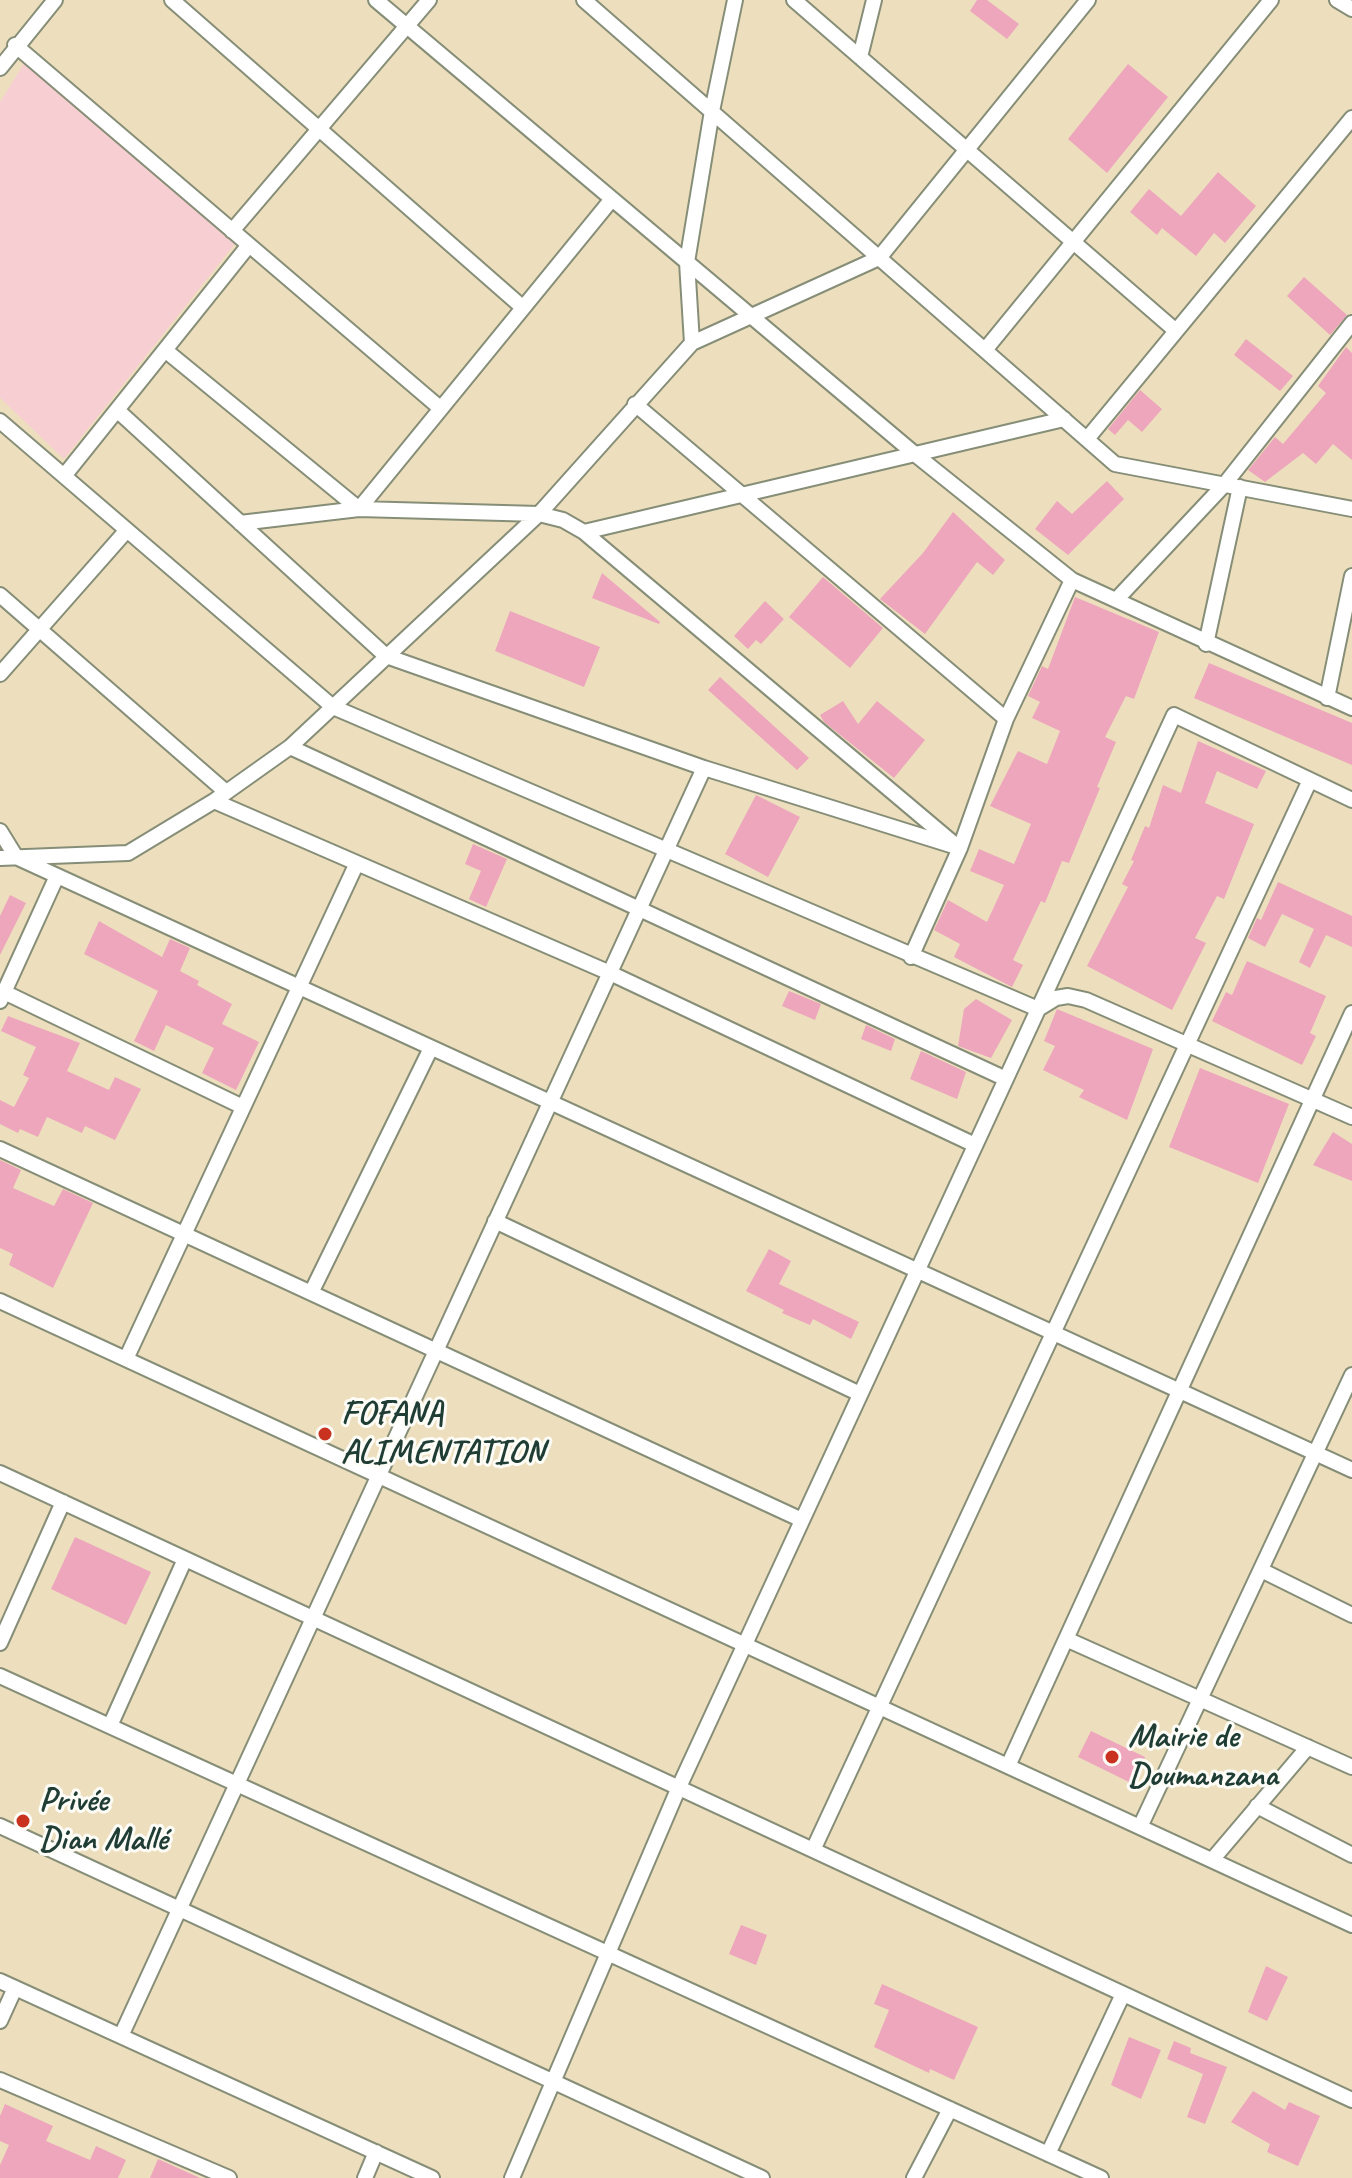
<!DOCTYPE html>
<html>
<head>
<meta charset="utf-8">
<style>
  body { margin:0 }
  canvas { display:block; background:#eddfbd }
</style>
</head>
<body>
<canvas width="1352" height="2178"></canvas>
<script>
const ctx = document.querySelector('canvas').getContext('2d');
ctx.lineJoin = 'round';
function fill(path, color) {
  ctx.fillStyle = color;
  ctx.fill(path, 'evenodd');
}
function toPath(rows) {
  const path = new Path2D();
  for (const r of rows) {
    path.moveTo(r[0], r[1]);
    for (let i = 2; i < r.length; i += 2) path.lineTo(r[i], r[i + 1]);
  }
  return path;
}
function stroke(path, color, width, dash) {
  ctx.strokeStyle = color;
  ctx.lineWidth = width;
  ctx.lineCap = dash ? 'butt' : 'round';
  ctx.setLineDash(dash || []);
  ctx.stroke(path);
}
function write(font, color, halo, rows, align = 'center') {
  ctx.font = font + ' Caveat,sans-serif';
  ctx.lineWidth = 6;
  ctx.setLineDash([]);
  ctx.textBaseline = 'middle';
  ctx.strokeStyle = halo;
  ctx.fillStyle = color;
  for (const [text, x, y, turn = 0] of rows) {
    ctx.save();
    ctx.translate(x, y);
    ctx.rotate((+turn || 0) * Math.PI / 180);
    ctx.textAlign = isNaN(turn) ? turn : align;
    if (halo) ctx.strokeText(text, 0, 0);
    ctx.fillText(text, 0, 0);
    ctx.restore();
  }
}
fill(toPath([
  [28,57,238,240,64,459,0,398,0,102]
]), '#f7cfd2');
fill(toPath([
  [977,0,987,0,1019,24,1007,39,970,11],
  [1128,64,1168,97,1107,173,1068,139],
  [1218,172,1256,206,1225,243,1214,233,1196,256,1162,228,1157,235,1130,212,1149,189,1181,216],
  [1304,277,1347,315,1330,335,1287,296],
  [1246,339,1293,376,1280,391,1234,355],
  [1346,347,1352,353,1352,460,1333,444,1316,464,1303,453,1265,482,1248,470,1275,437,1283,444,1326,393,1318,386],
  [1140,390,1162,409,1142,432,1128,420,1115,435,1108,429],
  [1107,481,1124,499,1068,555,1035,529,1057,501,1072,514],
  [953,512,1005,560,993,575,977,562,925,634,880,599,923,553],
  [602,573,660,622,659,624,592,598],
  [823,577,883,628,850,668,789,617],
  [1075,597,1159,632,1134,699,1126,696,1105,737,1116,742,1097,787,1100,788,1069,863,1062,861,1045,903,1041,901,1013,960,1023,965,1012,987,954,957,960,944,934,930,948,900,987,922,1004,885,970,871,979,849,1014,864,1031,824,990,806,1018,751,1047,764,1060,731,1032,718,1040,702,1028,696,1042,666,1048,669],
  [765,601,784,619,761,644,756,640,748,649,734,636],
  [510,611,600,647,584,687,495,651],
  [1209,663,1352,723,1352,765,1194,698],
  [720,677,809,758,797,770,708,690],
  [843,701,858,724,877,701,925,740,894,778,824,722,820,715],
  [1198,741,1266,771,1257,789,1217,771,1205,803,1254,824,1224,899,1217,896,1195,938,1206,943,1172,1010,1087,966,1128,887,1122,884,1134,861,1131,860,1145,826,1149,828,1163,785,1181,793],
  [756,795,800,817,768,877,725,854],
  [473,844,507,859,486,907,469,899,481,871,465,864],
  [1278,882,1352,916,1352,947,1326,935,1310,968,1299,962,1314,929,1282,914,1265,947,1248,938,1257,918,1261,920],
  [10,895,26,903,0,955,0,916],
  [99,921,162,957,170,939,190,948,180,971,199,981,197,985,232,1004,222,1024,259,1042,236,1090,202,1073,214,1048,166,1025,154,1051,134,1041,158,991,84,954],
  [1247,961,1326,996,1310,1033,1316,1036,1302,1065,1212,1021,1226,992,1232,995],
  [789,991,821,1004,815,1020,782,1006],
  [976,999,1012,1020,991,1058,958,1046,964,1009],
  [1057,1009,1153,1049,1127,1120,1079,1097,1084,1090,1043,1070,1055,1046,1044,1041],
  [8,1016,80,1043,67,1071,109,1090,115,1077,141,1089,115,1140,85,1126,82,1133,47,1117,38,1137,20,1129,18,1133,0,1124,0,1100,14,1107,29,1078,23,1075,36,1047,1,1031],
  [866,1025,895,1039,891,1051,861,1039],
  [921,1051,966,1072,957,1099,910,1079],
  [1200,1068,1289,1104,1258,1183,1169,1147],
  [1333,1132,1352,1144,1352,1181,1313,1165],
  [0,1160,21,1170,13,1188,54,1206,63,1189,93,1203,53,1288,9,1265,13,1254,0,1248],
  [769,1249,791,1261,779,1284,859,1322,851,1339,813,1319,810,1325,782,1313,784,1310,746,1291],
  [75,1537,151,1572,126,1625,51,1589],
  [1091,1731,1145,1757,1133,1784,1078,1757],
  [741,1925,767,1935,756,1965,729,1954],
  [1266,1966,1288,1977,1267,2021,1248,2012],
  [882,1984,978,2027,954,2080,930,2069,929,2073,874,2047,889,2010,874,2004],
  [1129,2037,1161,2050,1141,2099,1111,2085],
  [1174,2041,1191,2048,1190,2053,1227,2067,1205,2124,1187,2117,1203,2074,1167,2059],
  [1253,2091,1285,2110,1289,2102,1320,2116,1298,2166,1267,2152,1270,2144,1231,2122],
  [5,2104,53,2126,46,2141,90,2160,96,2146,126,2160,118,2178,0,2178,0,2165,9,2145,0,2141,0,2116],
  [158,2159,200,2178,150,2178]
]), '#eda6bc');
const minor = toPath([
  [172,0,521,306],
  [376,0,916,455,1072,580,1352,708],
  [584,0,1115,464,1352,509],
  [794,0,1176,331],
  [1337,0,1352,9],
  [15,45,440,408],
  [860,57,874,0],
  [0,68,55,0],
  [232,231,429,0],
  [692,343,687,262,712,111,735,0],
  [165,350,359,509,612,199],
  [985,350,1271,0],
  [635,404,1006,719],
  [117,410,386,656,704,768,960,848],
  [0,421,333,707,1038,1009,1056,998,1068,996,1086,1000,1352,1117],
  [1087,439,1352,118],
  [64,476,249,245],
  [240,523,359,509,539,514,563,520,584,532,953,843],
  [584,532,1064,419],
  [0,595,226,792],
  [1116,600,1224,485,1352,323],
  [1206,644,1240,487],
  [0,674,127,530],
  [1327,698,1352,576],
  [290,747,1006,1079],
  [214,801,610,973,975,1145],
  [0,831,16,857,1352,1470],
  [0,858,128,853,214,801,290,747,539,514,692,343,879,258,1088,0],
  [911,957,960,848,1006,719,1072,580],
  [4,992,243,1107],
  [0,1001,57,876],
  [0,1149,802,1520],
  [495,1221,860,1394],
  [311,1293,431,1048],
  [0,1301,1352,1925],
  [126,1359,356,865],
  [0,1473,1352,2100],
  [1261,1570,1352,1615],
  [1066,1639,1352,1767],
  [0,1643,63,1502],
  [0,1676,1101,2178],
  [110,1726,185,1559],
  [1008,1766,1352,1013],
  [1257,1806,1352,1855],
  [0,1826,762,2178],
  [1140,1827,1352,1375],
  [813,1850,1310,780],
  [1212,1860,1308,1747],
  [0,1981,432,2178],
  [0,2021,15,1988],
  [121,2036,704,768],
  [0,2080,229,2178],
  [1048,2154,1123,1994],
  [365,2178,376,2152],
  [512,2178,679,1787,1174,715,1352,800],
  [914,2178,950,2109]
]);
stroke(minor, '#868e78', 18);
stroke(minor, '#fff', 14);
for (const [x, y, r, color] of [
  [325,1434,8,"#c8321e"],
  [1112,1757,8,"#c8321e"],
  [23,1821,8,"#c8321e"]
]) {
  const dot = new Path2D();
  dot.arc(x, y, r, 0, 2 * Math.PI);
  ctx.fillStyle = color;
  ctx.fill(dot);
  stroke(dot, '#fdfcf7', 3);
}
write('bold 34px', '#1f3d34', '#fdfcf7', [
  ["FOFANA",341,1414],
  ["ALIMENTATION",341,1453],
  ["Mairie de",1128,1737],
  ["Doumanzana",1128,1776],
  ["Privée",39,1801],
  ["Dian Mallé",39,1840]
], 'left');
</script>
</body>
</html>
